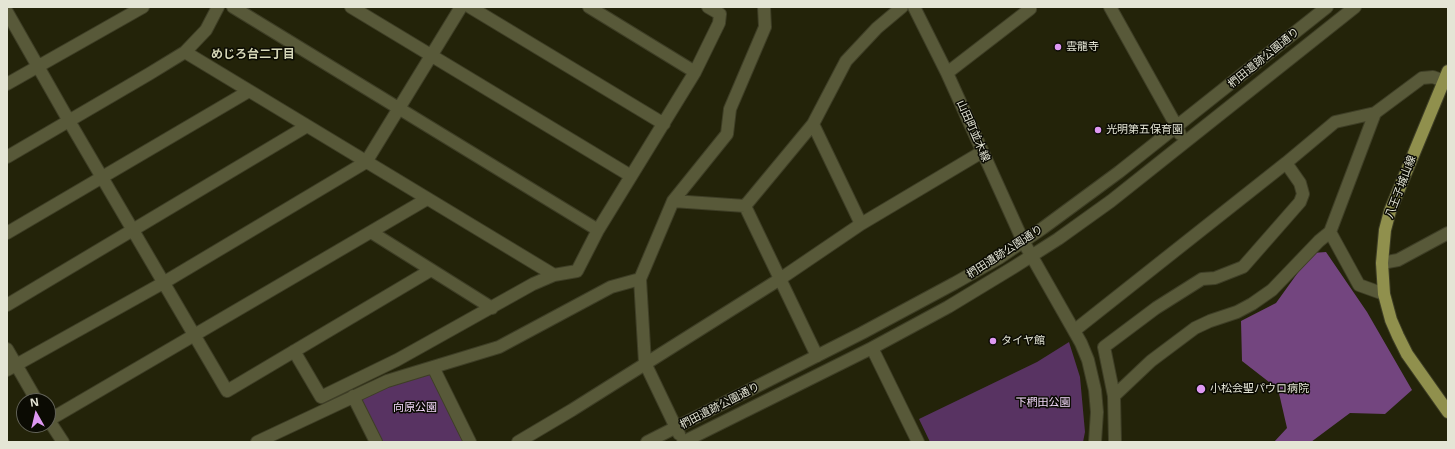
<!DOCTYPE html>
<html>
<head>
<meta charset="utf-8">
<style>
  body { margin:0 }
  #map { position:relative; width:1455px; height:449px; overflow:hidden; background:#232309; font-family:"Noto Sans",sans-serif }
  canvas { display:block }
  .frame { position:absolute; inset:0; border:8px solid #e4e5d5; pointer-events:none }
  .north { position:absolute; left:16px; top:393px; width:40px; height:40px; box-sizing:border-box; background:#0b0b03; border:1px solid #626257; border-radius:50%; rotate:352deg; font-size:11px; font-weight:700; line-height:16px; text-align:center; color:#e4e5d5 }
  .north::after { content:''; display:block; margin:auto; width:14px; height:18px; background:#de98f2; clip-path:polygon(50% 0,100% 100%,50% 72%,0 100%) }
</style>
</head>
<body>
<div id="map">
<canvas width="1455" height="449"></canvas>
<div class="frame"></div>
<div class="north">N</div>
</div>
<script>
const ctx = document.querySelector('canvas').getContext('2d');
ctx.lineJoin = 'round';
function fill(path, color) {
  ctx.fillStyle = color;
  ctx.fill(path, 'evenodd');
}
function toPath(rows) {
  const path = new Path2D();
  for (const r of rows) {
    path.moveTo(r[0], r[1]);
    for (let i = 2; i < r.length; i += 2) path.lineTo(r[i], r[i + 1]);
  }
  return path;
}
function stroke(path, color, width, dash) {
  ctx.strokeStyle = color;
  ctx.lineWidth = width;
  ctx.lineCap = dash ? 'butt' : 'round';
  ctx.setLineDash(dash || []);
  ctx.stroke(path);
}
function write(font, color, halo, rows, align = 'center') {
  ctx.font = font + ' "Noto Sans","Noto Sans JP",sans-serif';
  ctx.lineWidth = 3;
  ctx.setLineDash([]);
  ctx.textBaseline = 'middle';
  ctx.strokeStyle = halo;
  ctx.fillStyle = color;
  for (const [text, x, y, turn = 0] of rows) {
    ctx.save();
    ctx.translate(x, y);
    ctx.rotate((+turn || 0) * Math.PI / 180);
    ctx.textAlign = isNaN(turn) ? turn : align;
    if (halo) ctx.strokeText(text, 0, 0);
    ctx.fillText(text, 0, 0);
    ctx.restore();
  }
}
fill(toPath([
  [1069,342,1080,377,1085,432,1083,442,930,442,919,419,1037,362],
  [433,367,470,442,376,442,353,396]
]), '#583362');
fill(toPath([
  [1326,252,1367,312,1412,390,1385,414,1350,413,1311,442,1274,442,1287,428,1278,389,1242,361,1241,321,1276,303,1312,253]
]), '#73457f');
const minor = toPath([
  [233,7,598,230],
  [351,7,631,176],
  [470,7,664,124],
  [589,7,695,72],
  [914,7,947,73,1023,241,1081,343,1088,360,1095,390,1097,412,1095,442],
  [1110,7,1177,127,1180,134],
  [7,12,69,121,227,391,431,270],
  [185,52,554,275],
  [947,73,1030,9,1029,7],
  [7,84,143,7],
  [813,124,861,224],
  [7,157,149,74,185,52,206,30,218,7],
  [673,201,745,206],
  [371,232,492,308],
  [1330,232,1359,285,1384,294],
  [7,233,249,91],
  [1382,263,1398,260,1448,233],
  [7,305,307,126],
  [1075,330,1286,163,1335,122,1375,113],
  [872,348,918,442],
  [7,349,37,401],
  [294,351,321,397,397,360,533,284,554,275,577,271,598,230,695,72,719,23,720,14,708,7],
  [817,356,745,206,813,124,846,61,877,28,902,7],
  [433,367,470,442],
  [7,370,163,283,366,162,461,7],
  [353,396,376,442],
  [1114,396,1104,347,1156,308,1202,279,1215,278,1243,267,1300,202,1303,194,1300,183,1286,163],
  [48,419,63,442],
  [49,420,427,199],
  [679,434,645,363,640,279,673,201,727,134,730,109,765,27,764,7],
  [257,442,387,381,499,347,611,287,640,279],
  [518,442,572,410,780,279,861,224,982,152],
  [647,442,862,333,955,283,999,258,1043,228,1119,172,1327,7],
  [683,442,872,348,948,307,1014,267,1058,239,1111,201,1355,7],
  [1115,442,1114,396,1151,361,1195,328,1210,321,1237,312,1252,304,1272,290,1319,241,1330,232,1375,113,1422,78,1433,77,1444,81]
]);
const major = toPath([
  [1448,71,1390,211,1385,230,1382,263,1384,294,1391,320,1398,336,1407,354,1448,412]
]);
stroke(minor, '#3e3e26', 14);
stroke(major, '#3e3e26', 14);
stroke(minor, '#585939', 12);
stroke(major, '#90904d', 12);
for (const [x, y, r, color] of [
  [1058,47,4,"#de98f2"],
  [1098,130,4,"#de98f2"],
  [993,341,4,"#de98f2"],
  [1201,389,5,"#de98f2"]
]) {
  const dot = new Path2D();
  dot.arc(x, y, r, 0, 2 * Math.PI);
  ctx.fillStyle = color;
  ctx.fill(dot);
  stroke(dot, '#0b0b03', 1.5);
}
write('11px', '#e4e5d5', '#0b0b03', [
  ["雲龍寺",1066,47],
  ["光明第五保育園",1106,130],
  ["タイヤ館",1001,341],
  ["小松会聖パウロ病院",1210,389]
], 'left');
write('11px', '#e4e5d5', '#0b0b03', [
  ["椚田遺跡公園通り",1264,58,-39],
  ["山田町並木線",973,131,66],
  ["八王子城山線",1401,187,-69],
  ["椚田遺跡公園通り",1005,252,-33],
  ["椚田遺跡公園通り",720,406,-27]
]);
write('11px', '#f2d7f9', '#0b0b03', [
  ["下椚田公園",1043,403],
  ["向原公園",415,408]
]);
write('bold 12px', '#d6d7b8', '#0b0b03', [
  ["めじろ台二丁目",253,55]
]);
</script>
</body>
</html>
